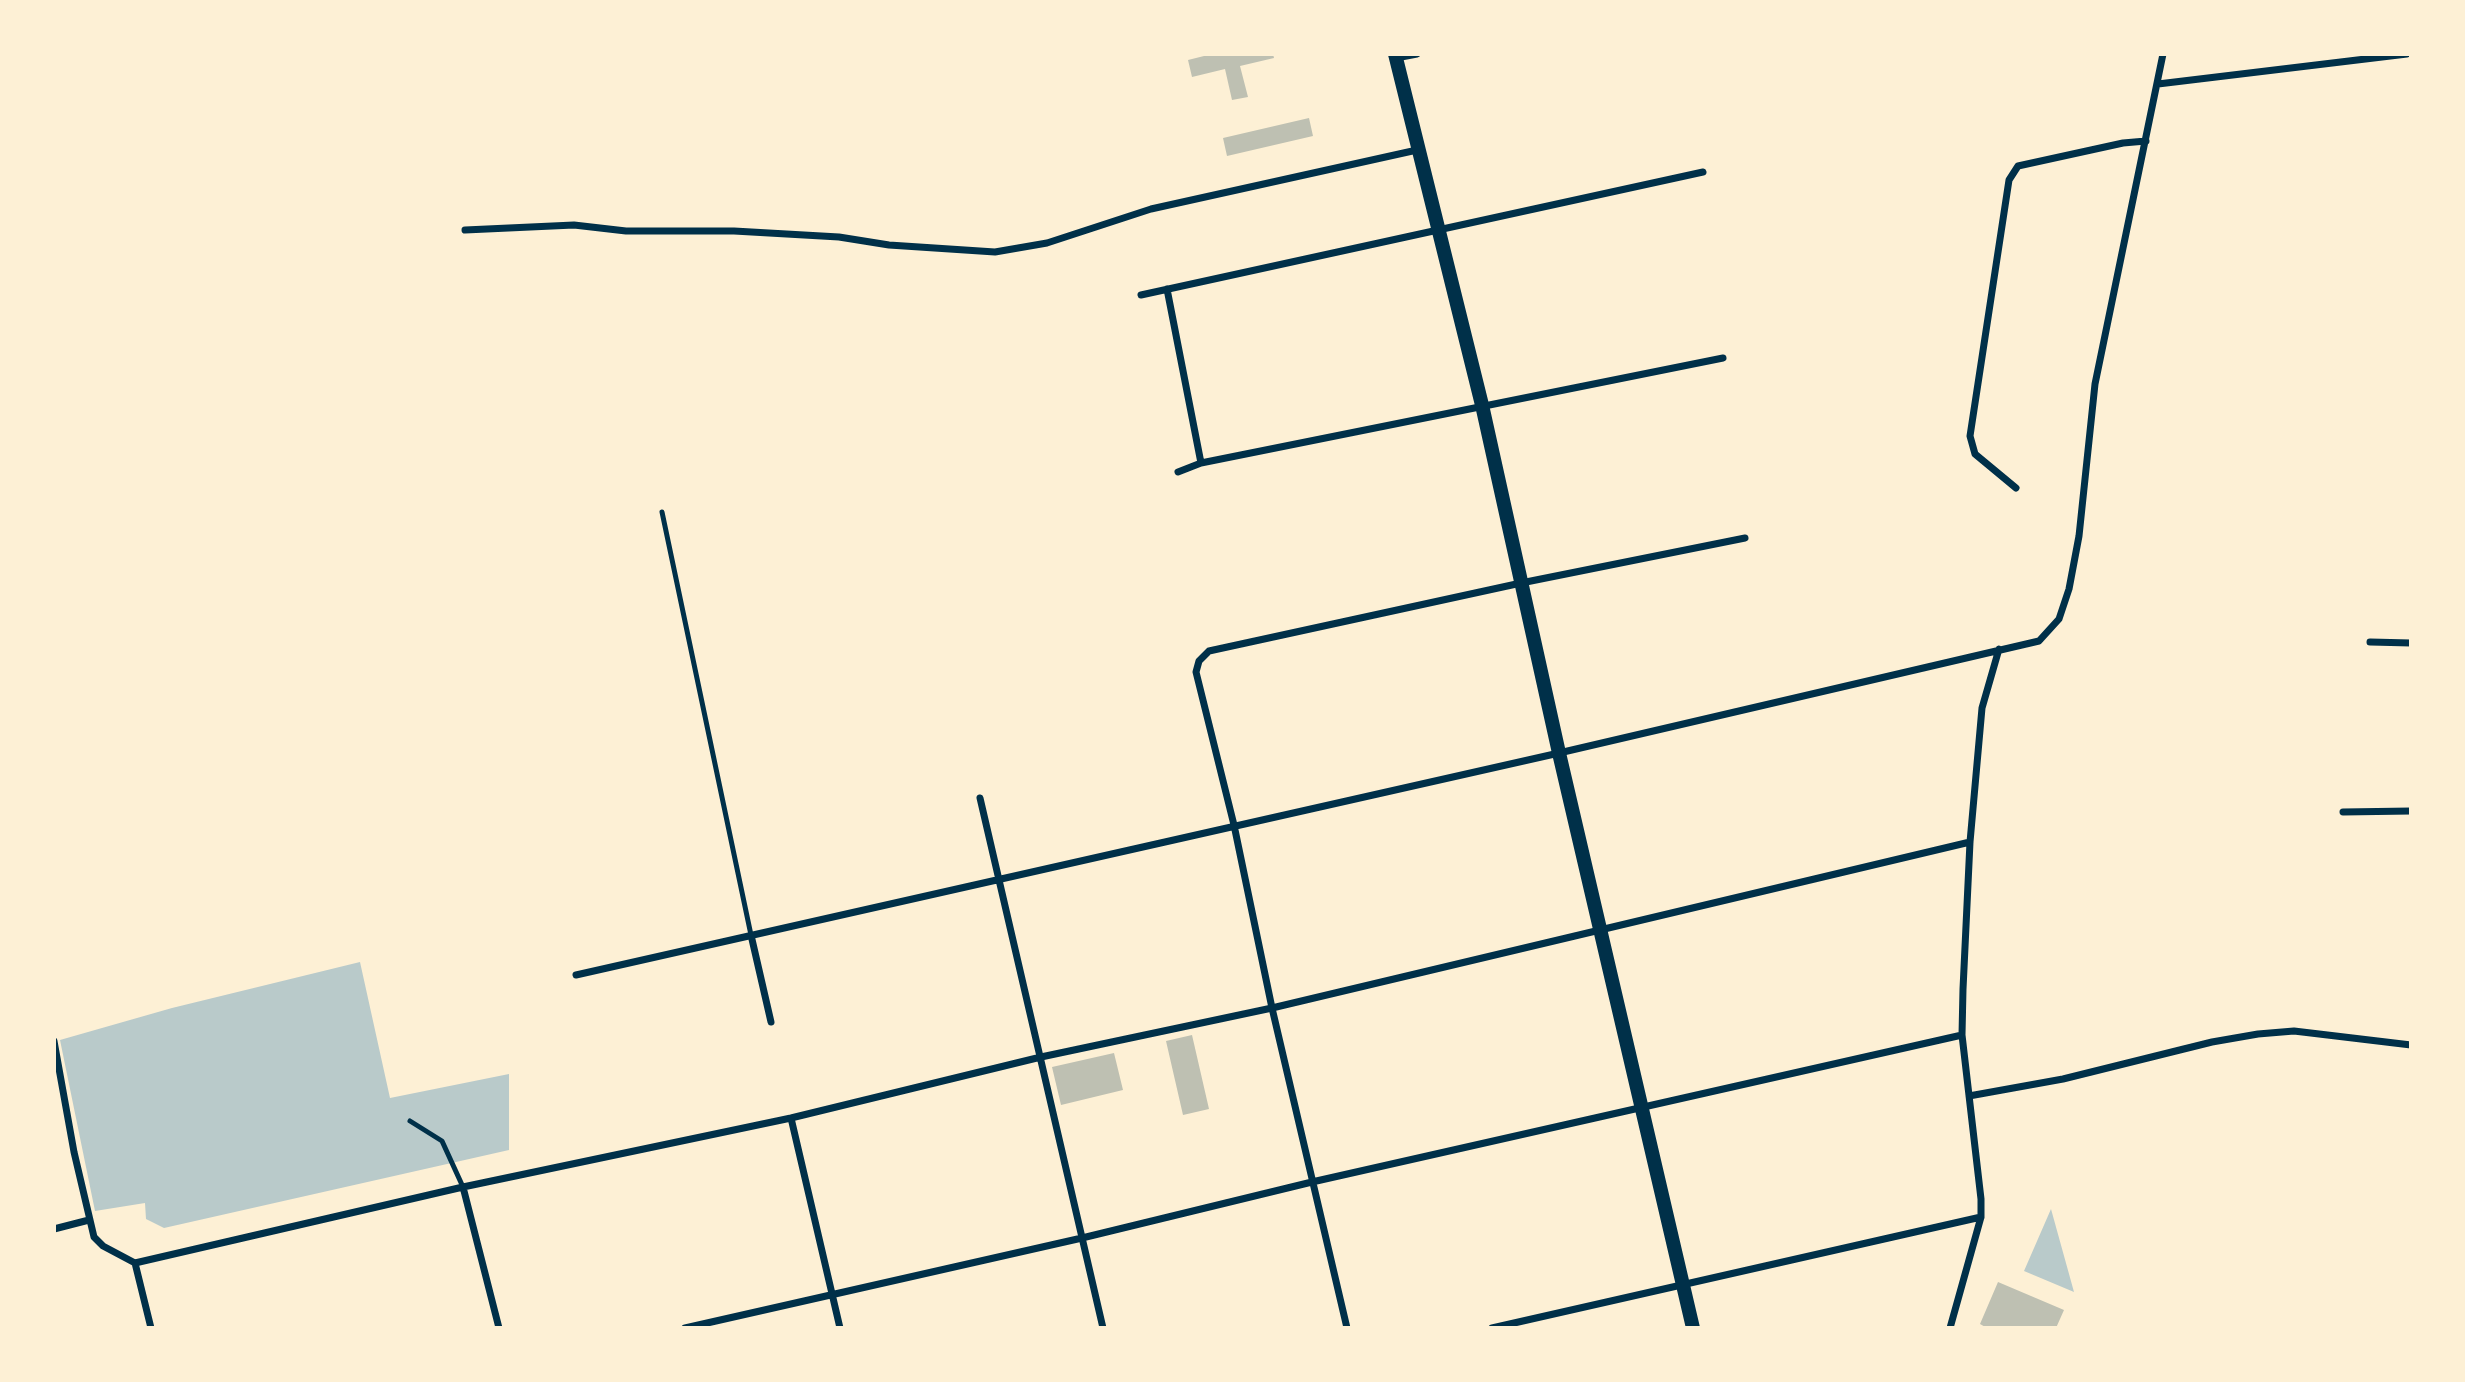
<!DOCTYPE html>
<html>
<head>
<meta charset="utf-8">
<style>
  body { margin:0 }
  #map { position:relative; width:2465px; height:1382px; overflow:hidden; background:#fdf0d5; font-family:"Crimson Pro",serif }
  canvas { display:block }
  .frame { position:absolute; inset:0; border:56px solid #fdf0d5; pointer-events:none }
</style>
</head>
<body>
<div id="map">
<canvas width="2465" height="1382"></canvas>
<div class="frame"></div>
</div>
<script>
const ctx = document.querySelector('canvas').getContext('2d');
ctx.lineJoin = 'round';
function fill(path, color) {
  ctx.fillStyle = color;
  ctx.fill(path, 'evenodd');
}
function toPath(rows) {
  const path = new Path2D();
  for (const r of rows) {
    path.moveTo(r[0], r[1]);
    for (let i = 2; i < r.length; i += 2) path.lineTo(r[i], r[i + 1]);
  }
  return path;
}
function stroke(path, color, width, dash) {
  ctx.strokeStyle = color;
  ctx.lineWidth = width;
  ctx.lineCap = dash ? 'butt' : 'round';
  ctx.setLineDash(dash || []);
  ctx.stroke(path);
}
fill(toPath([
  [360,962,390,1098,509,1074,509,1150,164,1228,146,1219,145,1203,95,1211,60,1040,172,1008],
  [2051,1209,2074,1292,2024,1271]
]), '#b9caca');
fill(toPath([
  [1212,54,1273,54,1274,58,1240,66,1248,97,1232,100,1225,69,1192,77,1188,60],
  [1309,118,1313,136,1227,156,1223,138],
  [1192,1035,1209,1109,1183,1115,1166,1041],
  [1114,1053,1123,1090,1061,1105,1052,1067],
  [1998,1282,2064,1310,2056,1328,1987,1328,1980,1324]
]), '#bec0b2');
stroke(toPath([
  [662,512,751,935],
  [410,1121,442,1141,463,1187]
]), '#003049', 5);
stroke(toPath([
  [1396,58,1417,54],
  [2158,84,2407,54],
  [465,230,574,225,626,231,734,231,839,237,889,245,995,252,1047,243,1151,209,1417,150],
  [1167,289,1201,463],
  [1141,295,1703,172],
  [1178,472,1201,463,1723,358],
  [2016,488,1975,454,1970,436,2009,180,2018,166,2123,143,2146,141],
  [2370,642,2411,643],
  [980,798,1103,1328],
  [2343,812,2411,811],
  [751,935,771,1022],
  [576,975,1559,753,2039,641,2059,619,2069,589,2079,536,2095,384,2163,54],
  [54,1041,74,1152,94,1237,103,1246,135,1263,151,1328],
  [1969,1096,2063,1079,2212,1042,2258,1034,2294,1031,2411,1045],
  [791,1118,840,1328],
  [463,1187,499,1328],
  [54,1229,89,1220],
  [135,1263,463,1187,791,1118,1041,1057,1272,1008,1970,842],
  [685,1328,1082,1238,1312,1182,1962,1035],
  [1347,1328,1272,1008,1234,825,1196,672,1199,661,1209,651,1521,583,1745,538],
  [1492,1328,1981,1217],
  [1950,1328,1981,1217,1981,1199,1962,1035,1963,989,1970,842,1982,708,1999,649]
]), '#003049', 7);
stroke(toPath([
  [1395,54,1482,405,1559,753,1693,1328]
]), '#003049', 14);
</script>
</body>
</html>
